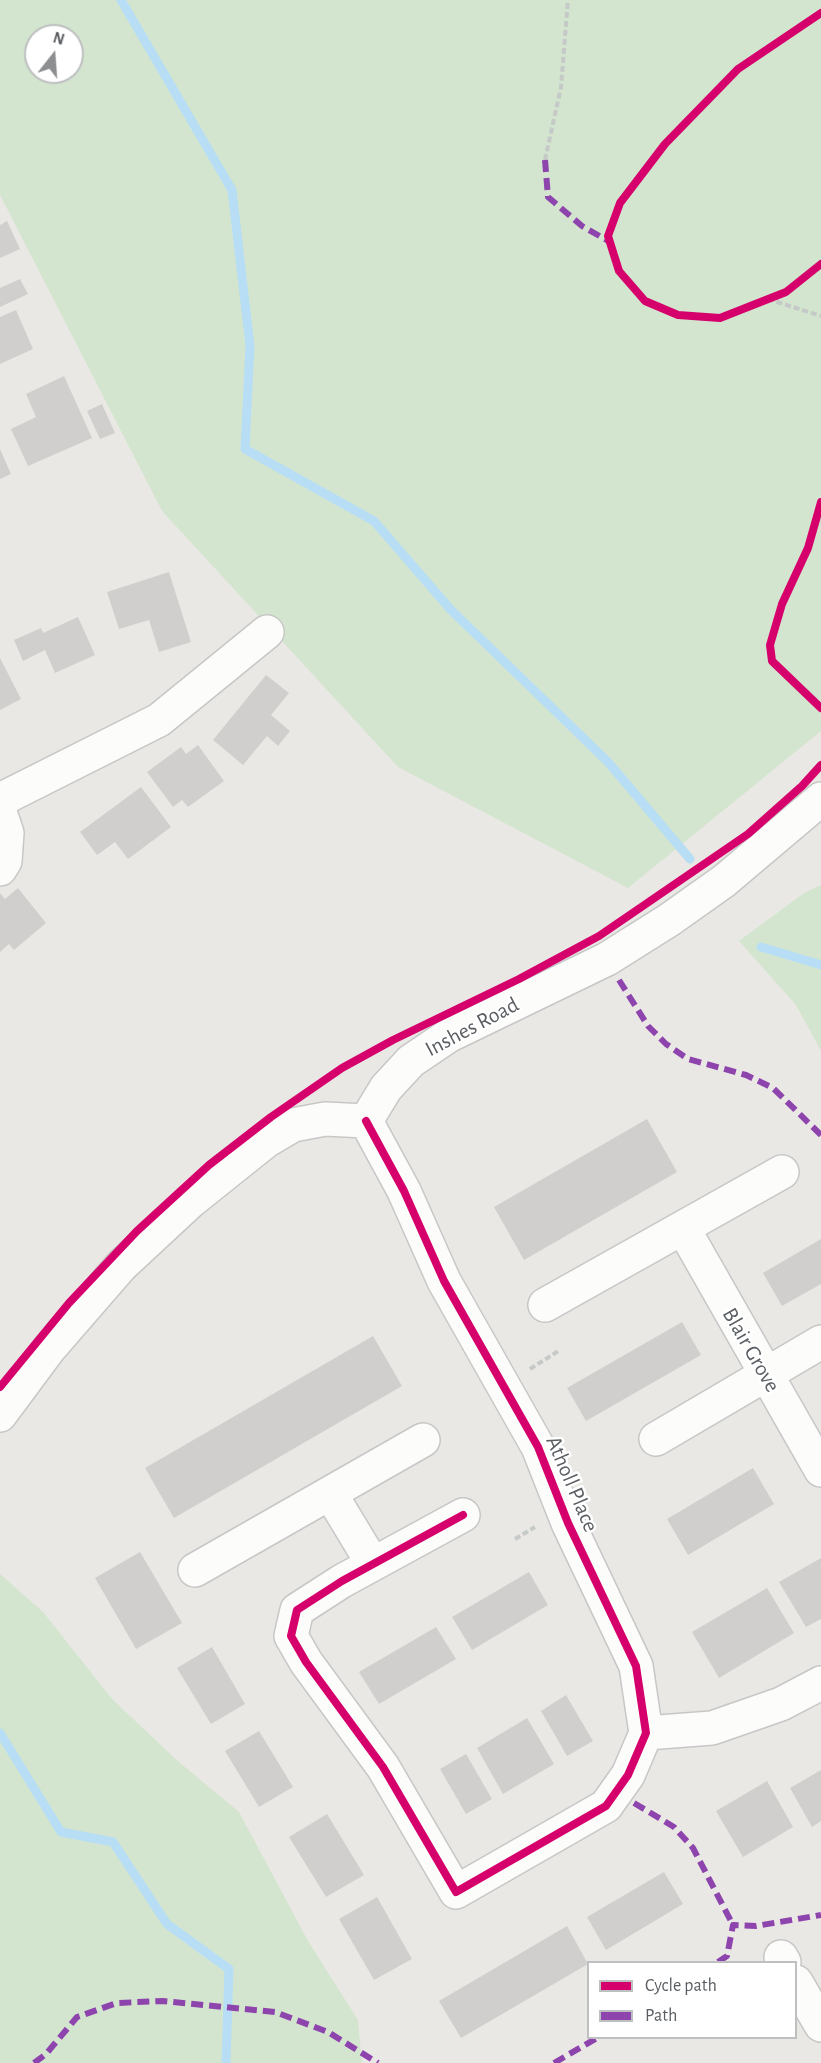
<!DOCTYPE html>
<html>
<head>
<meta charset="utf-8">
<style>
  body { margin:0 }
  #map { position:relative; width:821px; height:2063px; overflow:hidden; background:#eae8e4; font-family:"Alegreya Sans",sans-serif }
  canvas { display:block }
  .legend { position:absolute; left:587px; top:1961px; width:210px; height:78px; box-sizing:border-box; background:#fff; border:2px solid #bdbfc0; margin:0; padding:8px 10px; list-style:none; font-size:18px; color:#5a5e62 }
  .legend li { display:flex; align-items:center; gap:12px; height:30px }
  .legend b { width:30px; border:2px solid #bdbfc0 }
  .north { position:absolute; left:24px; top:24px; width:60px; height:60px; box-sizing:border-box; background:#fff; border:2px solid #bdbfc0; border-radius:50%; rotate:17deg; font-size:16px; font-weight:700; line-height:24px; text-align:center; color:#5a5e62 }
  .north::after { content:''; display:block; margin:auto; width:21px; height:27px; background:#8c8e90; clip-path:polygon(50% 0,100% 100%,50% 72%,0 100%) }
</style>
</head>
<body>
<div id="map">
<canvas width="821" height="2063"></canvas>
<ul class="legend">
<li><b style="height:8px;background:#d6006c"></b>Cycle path</li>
<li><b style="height:8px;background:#8e44ad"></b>Path</li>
</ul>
<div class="north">N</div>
</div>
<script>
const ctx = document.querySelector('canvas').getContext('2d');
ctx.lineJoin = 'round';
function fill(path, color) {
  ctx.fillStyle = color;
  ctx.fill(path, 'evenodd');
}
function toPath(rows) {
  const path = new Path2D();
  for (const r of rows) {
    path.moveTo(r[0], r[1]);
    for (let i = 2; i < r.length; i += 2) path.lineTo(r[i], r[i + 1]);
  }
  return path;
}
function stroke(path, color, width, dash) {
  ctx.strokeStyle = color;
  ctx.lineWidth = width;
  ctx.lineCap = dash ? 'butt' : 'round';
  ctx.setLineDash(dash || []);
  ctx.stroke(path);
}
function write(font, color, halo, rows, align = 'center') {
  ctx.font = font + ' "Alegreya Sans",sans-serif';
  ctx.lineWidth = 5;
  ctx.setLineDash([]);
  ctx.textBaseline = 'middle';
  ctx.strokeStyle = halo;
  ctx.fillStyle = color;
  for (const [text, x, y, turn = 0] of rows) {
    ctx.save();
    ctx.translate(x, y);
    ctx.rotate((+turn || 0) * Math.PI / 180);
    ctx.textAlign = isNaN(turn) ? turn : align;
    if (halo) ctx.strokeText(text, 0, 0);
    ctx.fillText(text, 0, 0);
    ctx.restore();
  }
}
fill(toPath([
  [0,0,821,0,821,731,628,888,398,767,162,511,0,195],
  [36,36,72,36,72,72,36,72],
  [821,885,821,1051,796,1005,739,941,804,893],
  [0,1574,43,1612,113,1700,180,1763,239,1812,308,1941,358,2020,362,2063,0,2063]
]), '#d3e5cf');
stroke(toPath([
  [121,0,232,190,250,346,245,449,374,521,451,610,608,762,690,859],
  [761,947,821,965],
  [0,1733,61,1832,113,1842,167,1924,229,1969,226,2063]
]), '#b8def5', 9);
fill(toPath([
  [7,221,20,249,0,258,0,225],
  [20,279,28,294,0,307,0,288],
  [16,310,33,349,0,364,0,317],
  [64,376,92,438,28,466,11,429,36,417,26,394],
  [102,404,115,433,100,439,87,411],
  [0,449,11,474,0,479],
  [169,572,191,642,159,652,149,620,119,629,107,592],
  [78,617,95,655,55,673,45,650,23,661,14,640,41,628,43,633],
  [0,658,21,699,0,710],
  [266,675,289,693,271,715,290,731,278,746,267,736,243,765,213,740],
  [198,745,224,781,188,807,182,800,173,807,147,772,181,747,186,754],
  [141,787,171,827,128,859,115,842,97,855,80,832],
  [18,888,46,923,14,950,9,944,0,952,0,893,5,899],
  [647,1119,677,1172,524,1260,494,1207],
  [821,1239,821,1284,782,1306,763,1273],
  [682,1322,701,1355,586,1421,567,1388],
  [373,1336,402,1386,174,1518,145,1468],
  [753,1468,774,1504,688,1555,667,1519],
  [140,1552,182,1623,136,1649,95,1578],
  [821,1558,821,1619,806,1627,779,1582],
  [529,1572,548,1605,472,1650,452,1617],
  [767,1588,794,1633,719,1678,692,1632],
  [436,1627,456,1659,379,1704,359,1672],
  [212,1647,245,1704,211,1724,177,1668],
  [566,1695,593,1741,567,1756,541,1711],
  [527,1718,554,1764,503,1794,477,1748],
  [259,1731,293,1787,259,1807,225,1751],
  [466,1754,492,1799,466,1814,440,1769],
  [821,1770,821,1821,812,1827,790,1788],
  [767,1781,793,1827,743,1857,716,1811],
  [327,1814,364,1875,326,1897,289,1837],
  [664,1872,683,1904,606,1950,587,1917],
  [377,1897,412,1959,374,1980,339,1919],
  [567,1926,588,1964,461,2038,439,2001]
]), '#d1cfcd');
const minor = toPath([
  [0,800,159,720,267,632],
  [0,812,7,833,5,861,0,869],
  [366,1121,404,1191,444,1281,538,1447,568,1523,636,1666,646,1733,628,1775,606,1806,456,1892,383,1767,306,1662,291,1636,297,1610,342,1581,463,1515],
  [683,1228,821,1470],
  [545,1305,782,1172],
  [0,1415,49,1349,121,1266,191,1201,266,1141,293,1125,325,1119,366,1121,386,1088,411,1061,448,1036,607,959,669,920,724,881,821,799],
  [656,1439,821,1342],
  [330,1493,373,1564],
  [195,1570,423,1440],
  [646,1733,712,1728,781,1704,821,1683],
  [781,1957,784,1962],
  [796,1982,821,2025]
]);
stroke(minor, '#c6c7c6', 36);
stroke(toPath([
  [545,160,561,87,568,0],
  [768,299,821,316],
  [530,1369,560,1350],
  [515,1539,535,1527]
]), '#c5c9c7', 4, [6, 3]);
stroke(minor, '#fcfcfb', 33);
stroke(toPath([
  [545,160,548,197,582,226,610,242],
  [619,980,648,1026,666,1044,688,1059,746,1075,773,1088,821,1135],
  [634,1803,674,1827,693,1848,733,1925],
  [718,1962,727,1956,733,1925,756,1926,821,1915],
  [34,2063,46,2054,77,2017,117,2003,163,2001,275,2012,328,2032,378,2063],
  [554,2063,597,2038]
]), '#8e44ad', 6, [12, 6]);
stroke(toPath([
  [821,13,738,69,665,144,620,203,608,236,619,271,645,301,678,315,720,318,786,292,821,264],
  [821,502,808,548,782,604,770,645,772,661,821,708],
  [366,1121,404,1191,444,1281,538,1447,568,1523,636,1666,646,1733,628,1775,606,1806,456,1892,383,1767,306,1662,291,1636,297,1610,342,1581,463,1515],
  [0,1387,69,1303,137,1231,209,1165,271,1117,342,1068,393,1040,519,979,599,936,748,834,802,786,821,765]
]), '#d6006c', 8);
write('22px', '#5a5e62', '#fff', [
  ["Inshes Road",472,1027,-28],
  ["Blair Grove",751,1350,60],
  ["Atholl Place",572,1484,67]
]);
</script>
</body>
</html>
